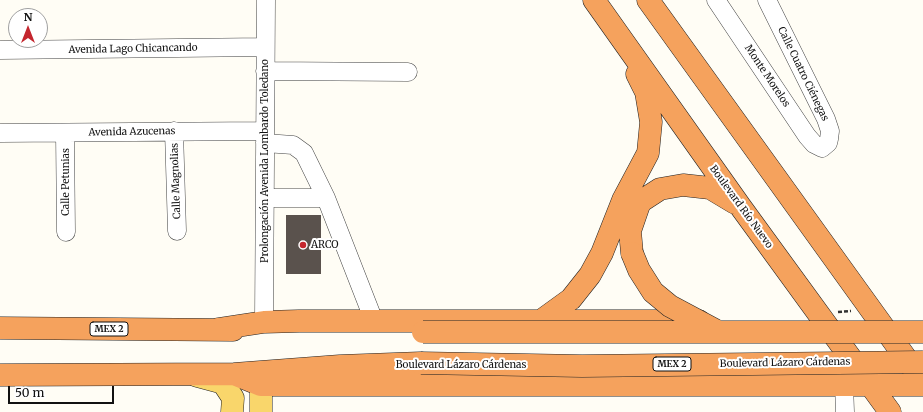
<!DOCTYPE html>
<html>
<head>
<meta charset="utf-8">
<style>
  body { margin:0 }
  #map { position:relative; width:923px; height:412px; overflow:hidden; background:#fffdf5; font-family:Merriweather,serif }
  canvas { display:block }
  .north { position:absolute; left:8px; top:8px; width:40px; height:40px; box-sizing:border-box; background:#fff; border:1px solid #a0a0a0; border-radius:50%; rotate:0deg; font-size:11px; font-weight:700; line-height:16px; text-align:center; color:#111 }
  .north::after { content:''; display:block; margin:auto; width:14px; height:18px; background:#c4262e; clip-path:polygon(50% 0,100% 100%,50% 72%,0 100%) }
  .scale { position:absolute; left:8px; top:386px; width:106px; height:18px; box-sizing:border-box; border:2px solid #111; border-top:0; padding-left:5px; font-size:12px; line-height:14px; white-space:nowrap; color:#111; -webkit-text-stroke:3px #fff; paint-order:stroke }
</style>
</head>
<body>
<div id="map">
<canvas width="923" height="412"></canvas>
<div class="north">N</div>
<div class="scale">50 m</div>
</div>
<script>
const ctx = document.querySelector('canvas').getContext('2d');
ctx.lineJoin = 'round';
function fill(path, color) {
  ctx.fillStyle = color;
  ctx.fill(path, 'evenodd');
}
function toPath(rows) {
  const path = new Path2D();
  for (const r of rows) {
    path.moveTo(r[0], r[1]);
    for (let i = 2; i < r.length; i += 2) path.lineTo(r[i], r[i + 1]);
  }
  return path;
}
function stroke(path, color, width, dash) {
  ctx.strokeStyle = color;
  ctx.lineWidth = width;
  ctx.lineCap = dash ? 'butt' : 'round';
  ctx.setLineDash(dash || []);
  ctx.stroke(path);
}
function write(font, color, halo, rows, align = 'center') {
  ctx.font = font + ' Merriweather,serif';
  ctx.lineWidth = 4;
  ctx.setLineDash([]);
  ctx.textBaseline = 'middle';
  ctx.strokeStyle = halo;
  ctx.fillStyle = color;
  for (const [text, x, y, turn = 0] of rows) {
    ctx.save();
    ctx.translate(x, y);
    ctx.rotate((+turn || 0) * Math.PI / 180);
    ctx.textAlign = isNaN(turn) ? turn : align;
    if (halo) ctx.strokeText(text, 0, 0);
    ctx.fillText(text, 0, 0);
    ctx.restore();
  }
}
fill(toPath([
  [286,215,321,215,321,274,286,274]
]), '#5a524d');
const minor = toPath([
  [716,0,807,136,814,144,822,148,828,143,829,139,830,131,826,119,767,0],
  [0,50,265,47],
  [265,71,408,72],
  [174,131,177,231],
  [0,133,264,131],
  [65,133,66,232],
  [265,143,293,145,304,153,326,198,374,321],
  [266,198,326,198],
  [264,322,266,0],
  [844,384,845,412]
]);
const major = toPath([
  [197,376,223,383,233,398,232,412],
  [261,385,261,412]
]);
const highway = toPath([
  [594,0,740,206,890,412],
  [648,0,918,375],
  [632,253,630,231,640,202,660,189,683,185,710,188,735,203],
  [542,320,571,299,590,275,602,253,623,200,648,153,651,122,646,92,637,74],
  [0,328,233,330],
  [218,329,264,322,299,321,699,321],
  [234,374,261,385,923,385],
  [0,375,234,374,340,366,421,363]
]);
stroke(minor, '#444', 19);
stroke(major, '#222', 23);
stroke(highway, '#222', 23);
stroke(toPath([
  [838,312,851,311]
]), '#333', 2.5, [4, 2]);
stroke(minor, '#fff', 18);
stroke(major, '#f9d66b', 22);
stroke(highway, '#f5a25d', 22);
const highwayBridge = toPath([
  [632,253,639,270,653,292,670,306,715,330],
  [423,332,923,332],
  [421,363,582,366,923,362]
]);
stroke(highwayBridge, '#222', 23, []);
stroke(highwayBridge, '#f5a25d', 22);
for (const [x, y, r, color] of [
  [303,245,4,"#c4262e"]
]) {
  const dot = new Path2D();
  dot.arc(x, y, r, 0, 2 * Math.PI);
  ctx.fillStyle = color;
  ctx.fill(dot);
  stroke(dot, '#fff', 1.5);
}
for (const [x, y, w] of [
  [109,329,38],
  [672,364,38]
]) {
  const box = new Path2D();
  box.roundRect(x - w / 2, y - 7, w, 14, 3);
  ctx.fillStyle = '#fff';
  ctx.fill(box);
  stroke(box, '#111', 1);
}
write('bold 9px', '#111', null, [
  ["MEX 2",109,329],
  ["MEX 2",672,364]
]);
write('10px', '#111', '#fff', [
  ["Avenida Lago Chicancando",133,49,-1],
  ["Calle Cuatro Ciénegas",803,74,64],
  ["Monte Morelos",767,76,56],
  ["Avenida Azucenas",132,132,-1],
  ["Prolongación Avenida Lombardo Toledano",265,161,-90],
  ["Calle Magnolias",176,181,-92],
  ["Calle Petunias",66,182,-90],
  ["Boulevard Río Nuevo",741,207,54],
  ["Boulevard Lázaro Cárdenas",785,363,-1],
  ["Boulevard Lázaro Cárdenas",461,365]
]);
write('10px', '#111', '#fff', [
  ["ARCO",311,245]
], 'left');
</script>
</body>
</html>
